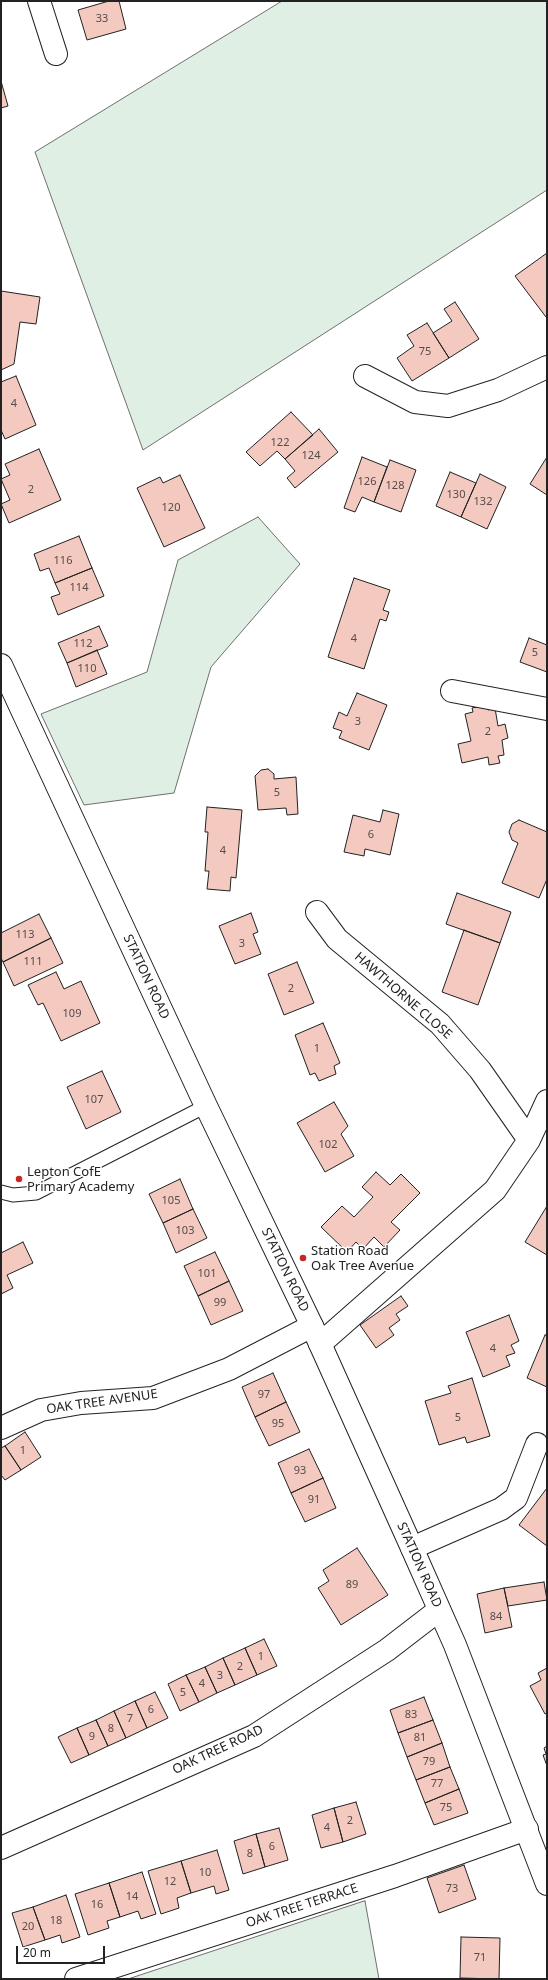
<!DOCTYPE html>
<html>
<head>
<meta charset="utf-8">
<style>
  body { margin:0 }
  #map { position:relative; width:548px; height:1980px; overflow:hidden; background:#fff; font-family:"Noto Sans",sans-serif }
  canvas { display:block }
  .frame { position:absolute; inset:0; border:2px solid #222; pointer-events:none }
  .scale { position:absolute; left:16px; top:1946px; width:89px; height:18px; box-sizing:border-box; border:2px solid #222; border-top:0; padding-left:5px; font-size:12px; line-height:14px; white-space:nowrap; color:#222; -webkit-text-stroke:3px #fff; paint-order:stroke }
</style>
</head>
<body>
<div id="map">
<canvas width="548" height="1980"></canvas>
<div class="frame"></div>
<div class="scale">20 m</div>
</div>
<script>
const ctx = document.querySelector('canvas').getContext('2d');
ctx.lineJoin = 'round';
function fill(path, color) {
  ctx.fillStyle = color;
  ctx.fill(path, 'evenodd');
}
function toPath(rows) {
  const path = new Path2D();
  for (const r of rows) {
    path.moveTo(r[0], r[1]);
    for (let i = 2; i < r.length; i += 2) path.lineTo(r[i], r[i + 1]);
  }
  return path;
}
function stroke(path, color, width, dash) {
  ctx.strokeStyle = color;
  ctx.lineWidth = width;
  ctx.lineCap = dash ? 'butt' : 'round';
  ctx.setLineDash(dash || []);
  ctx.stroke(path);
}
function write(font, color, halo, rows, align = 'center') {
  ctx.font = font + ' "Noto Sans",sans-serif';
  ctx.lineWidth = 3;
  ctx.setLineDash([]);
  ctx.textBaseline = 'middle';
  ctx.strokeStyle = halo;
  ctx.fillStyle = color;
  for (const [text, x, y, turn = 0] of rows) {
    ctx.save();
    ctx.translate(x, y);
    ctx.rotate((+turn || 0) * Math.PI / 180);
    ctx.textAlign = isNaN(turn) ? turn : align;
    if (halo) ctx.strokeText(text, 0, 0);
    ctx.fillText(text, 0, 0);
    ctx.restore();
  }
}
const green = toPath([
  [282,1,547,1,547,190,143,450,35,152,282,1],
  [258,517,300,564,211,667,174,793,84,805,41,714,147,672,178,560,258,517],
  [365,1901,379,1979,128,1979,364,1901,365,1901]
]);
fill(green, '#e0efe3');
stroke(green, '#6f6f6f', 1);
const building = toPath([
  [109,1,119,1,126,29,87,40,78,10,109,1],
  [1,81,8,106,1,108,1,81],
  [547,253,547,316,546,317,515,276,547,253],
  [1,291,40,297,36,324,20,322,14,364,1,370,1,291],
  [455,302,479,339,449,358,433,333,452,321,444,309,455,302],
  [427,323,449,358,412,381,397,358,414,346,407,335,427,323],
  [16,376,36,425,5,439,1,430,1,382,16,376],
  [291,412,313,435,285,459,277,451,260,466,246,452,291,412],
  [319,429,338,452,295,488,287,478,295,471,285,459,319,429],
  [39,449,61,500,9,523,1,504,10,500,1,479,10,475,5,464,39,449],
  [362,457,387,467,374,502,362,497,355,512,344,508,362,457],
  [547,457,547,495,530,484,547,457],
  [390,460,416,470,401,512,374,502,390,460],
  [450,472,476,483,461,517,436,506,450,472],
  [480,474,506,487,487,529,461,517,480,474],
  [180,475,205,528,164,547,137,488,160,477,163,483,180,475],
  [79,536,92,568,55,583,49,568,40,571,34,554,79,536],
  [92,568,104,596,58,615,51,597,60,594,55,583,92,568],
  [354,578,390,590,383,610,389,612,386,621,380,619,364,669,328,657,354,578],
  [99,626,108,646,67,663,58,643,99,626],
  [529,638,547,645,547,672,520,662,529,638],
  [97,650,107,674,76,687,67,663,97,650],
  [357,693,387,705,369,750,339,738,342,731,333,728,339,712,347,716,357,693],
  [487,705,488,710,495,708,498,726,505,724,508,738,502,740,504,755,498,756,500,763,489,765,488,757,462,763,458,744,471,741,465,714,473,712,472,708,487,705],
  [268,769,274,774,274,779,296,777,298,814,287,815,286,808,258,810,255,776,261,770,268,769],
  [207,807,242,810,236,878,231,877,230,891,207,889,209,871,205,871,208,832,205,832,207,807],
  [383,810,399,814,390,855,365,849,364,856,344,852,353,815,380,822,383,810],
  [519,820,547,832,547,879,539,898,502,883,518,843,512,840,509,832,512,824,519,820],
  [457,893,511,912,500,943,446,924,457,893],
  [251,913,258,932,253,934,261,954,235,964,219,926,251,913],
  [39,914,51,938,3,962,1,958,1,933,39,914],
  [464,930,500,943,478,1005,442,992,464,930],
  [51,938,63,963,14,986,3,962,51,938],
  [297,962,314,1003,284,1015,268,974,297,962],
  [56,972,64,989,81,981,100,1023,61,1041,43,1003,38,1005,28,985,56,972],
  [323,1023,340,1063,334,1066,336,1074,319,1081,315,1073,310,1075,295,1035,323,1023],
  [102,1071,121,1112,86,1129,67,1087,102,1071],
  [334,1102,348,1126,341,1134,354,1156,325,1172,297,1123,334,1102],
  [376,1172,390,1185,401,1174,420,1193,391,1222,400,1230,384,1247,374,1237,363,1249,356,1242,347,1252,321,1227,342,1206,354,1217,373,1197,362,1187,376,1172],
  [180,1179,193,1209,163,1223,149,1194,180,1179],
  [547,1206,547,1255,525,1242,547,1206],
  [193,1209,207,1238,176,1253,163,1223,193,1209],
  [23,1242,33,1263,7,1275,13,1288,1,1294,1,1253,23,1242],
  [215,1252,229,1281,198,1296,184,1266,215,1252],
  [229,1281,243,1311,211,1325,198,1296,229,1281],
  [401,1296,408,1306,396,1314,400,1320,389,1328,394,1335,376,1348,360,1325,401,1296],
  [509,1315,519,1341,511,1345,515,1353,506,1356,510,1366,483,1377,466,1332,509,1315],
  [545,1335,547,1335,547,1387,527,1378,545,1335],
  [273,1373,286,1402,255,1417,242,1387,273,1373],
  [472,1378,490,1436,467,1443,465,1437,439,1445,425,1401,451,1393,448,1386,472,1378],
  [286,1402,300,1432,269,1446,255,1417,286,1402],
  [25,1432,41,1457,21,1470,5,1446,25,1432],
  [5,1446,21,1470,5,1480,1,1475,1,1448,5,1446],
  [309,1449,323,1478,291,1493,278,1463,309,1449],
  [323,1478,336,1508,305,1522,291,1493,323,1478],
  [547,1488,547,1546,519,1525,547,1488],
  [357,1548,388,1595,341,1625,318,1588,329,1581,323,1570,357,1548],
  [544,1582,547,1600,508,1606,504,1588,544,1582],
  [504,1588,512,1627,485,1633,477,1594,504,1588],
  [264,1639,277,1666,257,1675,245,1648,264,1639],
  [245,1648,257,1675,235,1685,223,1658,245,1648],
  [223,1658,235,1685,217,1693,205,1667,223,1658],
  [205,1667,217,1693,199,1702,186,1675,205,1667],
  [547,1668,547,1713,545,1714,530,1686,541,1680,538,1673,547,1668],
  [186,1675,199,1702,180,1711,168,1684,186,1675],
  [155,1692,168,1718,147,1728,135,1701,155,1692],
  [424,1697,433,1720,398,1733,390,1710,424,1697],
  [135,1701,147,1728,126,1738,114,1711,135,1701],
  [114,1711,126,1738,108,1746,96,1720,114,1711],
  [96,1720,108,1746,89,1755,77,1728,96,1720],
  [433,1720,442,1743,407,1757,398,1733,433,1720],
  [77,1728,89,1755,71,1763,58,1737,77,1728],
  [442,1743,450,1767,416,1780,407,1757,442,1743],
  [547,1746,547,1766,543,1755,546,1754,544,1748,547,1746],
  [450,1767,459,1789,425,1803,416,1780,450,1767],
  [459,1789,468,1813,434,1825,425,1803,459,1789],
  [356,1802,366,1834,343,1842,334,1808,356,1802],
  [334,1808,343,1842,321,1848,312,1815,334,1808],
  [279,1828,288,1860,265,1867,256,1834,279,1828],
  [256,1834,265,1867,243,1874,234,1841,256,1834],
  [217,1850,229,1890,216,1894,214,1886,191,1893,181,1861,217,1850],
  [181,1861,191,1893,177,1898,179,1908,161,1914,148,1871,181,1861],
  [464,1865,476,1899,439,1913,427,1878,464,1865],
  [142,1872,156,1914,141,1919,138,1911,120,1917,109,1883,142,1872],
  [109,1883,120,1917,107,1921,109,1928,88,1935,75,1894,109,1883],
  [66,1895,80,1937,62,1943,60,1935,45,1940,33,1907,66,1895],
  [33,1907,45,1940,23,1947,12,1913,33,1907],
  [461,1937,500,1938,499,1979,460,1978,461,1937]
]);
fill(building, '#f3c9c0');
stroke(building, '#222', 1);
const lane = toPath([
  [1,1192,13,1195,36,1193,206,1106]
]);
const street = toPath([
  [39,1,56,54],
  [365,376,415,402,448,406,498,390,547,367],
  [452,691,547,709],
  [317,912,337,939,440,1024,480,1070,529,1140],
  [320,1344,495,1190,529,1140,547,1101],
  [1,1428,41,1410,81,1403,153,1398,229,1369,312,1326],
  [412,1548,501,1509,516,1498,537,1444],
  [1,1848,254,1736,387,1650,439,1610],
  [76,1979,395,1876,527,1829]
]);
const secondary = toPath([
  [1,665,206,1106,312,1326,412,1548,455,1645,547,1884]
]);
stroke(lane, '#222', 15);
stroke(street, '#222', 24);
stroke(secondary, '#222', 24);
stroke(lane, '#fff', 13);
stroke(street, '#fff', 22);
stroke(secondary, '#fff', 22);
for (const [x, y, r, color] of [
  [19,1179,4,"#c62828"],
  [303,1258,4,"#c62828"]
]) {
  const dot = new Path2D();
  dot.arc(x, y, r, 0, 2 * Math.PI);
  ctx.fillStyle = color;
  ctx.fill(dot);
  stroke(dot, '#fff', 1.5);
}
write('11px', '#564c4a', null, [
  ["33",102,19],
  ["75",425,352],
  ["4",14,404],
  ["122",280,443],
  ["124",311,456],
  ["126",367,482],
  ["128",395,486],
  ["2",31,490],
  ["130",456,495],
  ["132",483,502],
  ["120",171,508],
  ["116",63,561],
  ["114",79,588],
  ["4",354,639],
  ["112",83,644],
  ["5",535,653],
  ["110",87,669],
  ["3",358,722],
  ["2",488,732],
  ["5",277,793],
  ["6",371,835],
  ["4",223,851],
  ["113",25,935],
  ["3",242,944],
  ["111",33,962],
  ["2",291,989],
  ["109",72,1014],
  ["1",317,1049],
  ["107",94,1100],
  ["102",328,1145],
  ["105",171,1201],
  ["103",185,1231],
  ["101",207,1274],
  ["99",220,1303],
  ["4",493,1349],
  ["97",264,1395],
  ["5",458,1418],
  ["95",278,1424],
  ["1",23,1451],
  ["93",300,1471],
  ["91",314,1500],
  ["89",352,1585],
  ["84",496,1617],
  ["1",261,1657],
  ["2",240,1667],
  ["3",220,1676],
  ["4",202,1684],
  ["5",183,1693],
  ["6",151,1710],
  ["83",411,1715],
  ["7",130,1719],
  ["8",111,1729],
  ["9",92,1737],
  ["81",420,1738],
  ["79",429,1762],
  ["77",437,1784],
  ["75",446,1808],
  ["2",350,1821],
  ["4",327,1828],
  ["6",272,1847],
  ["8",250,1854],
  ["10",205,1873],
  ["12",170,1882],
  ["73",452,1889],
  ["14",132,1897],
  ["16",97,1905],
  ["18",56,1921],
  ["20",28,1927],
  ["71",480,1958]
]);
write('13px', '#222', '#fff', [
  ["STATION ROAD",146,977,65],
  ["HAWTHORNE CLOSE",403,996,41],
  ["STATION ROAD",285,1270,64],
  ["OAK TREE AVENUE",102,1402,-8],
  ["STATION ROAD",419,1565,66],
  ["OAK TREE ROAD",218,1750,-25],
  ["OAK TREE TERRACE",302,1906,-18]
]);
write('13px', '#222', '#fff', [
  ["Lepton CofE",27,1172],
  ["Primary Academy",27,1187],
  ["Station Road",311,1251],
  ["Oak Tree Avenue",311,1266]
], 'left');
</script>
</body>
</html>
